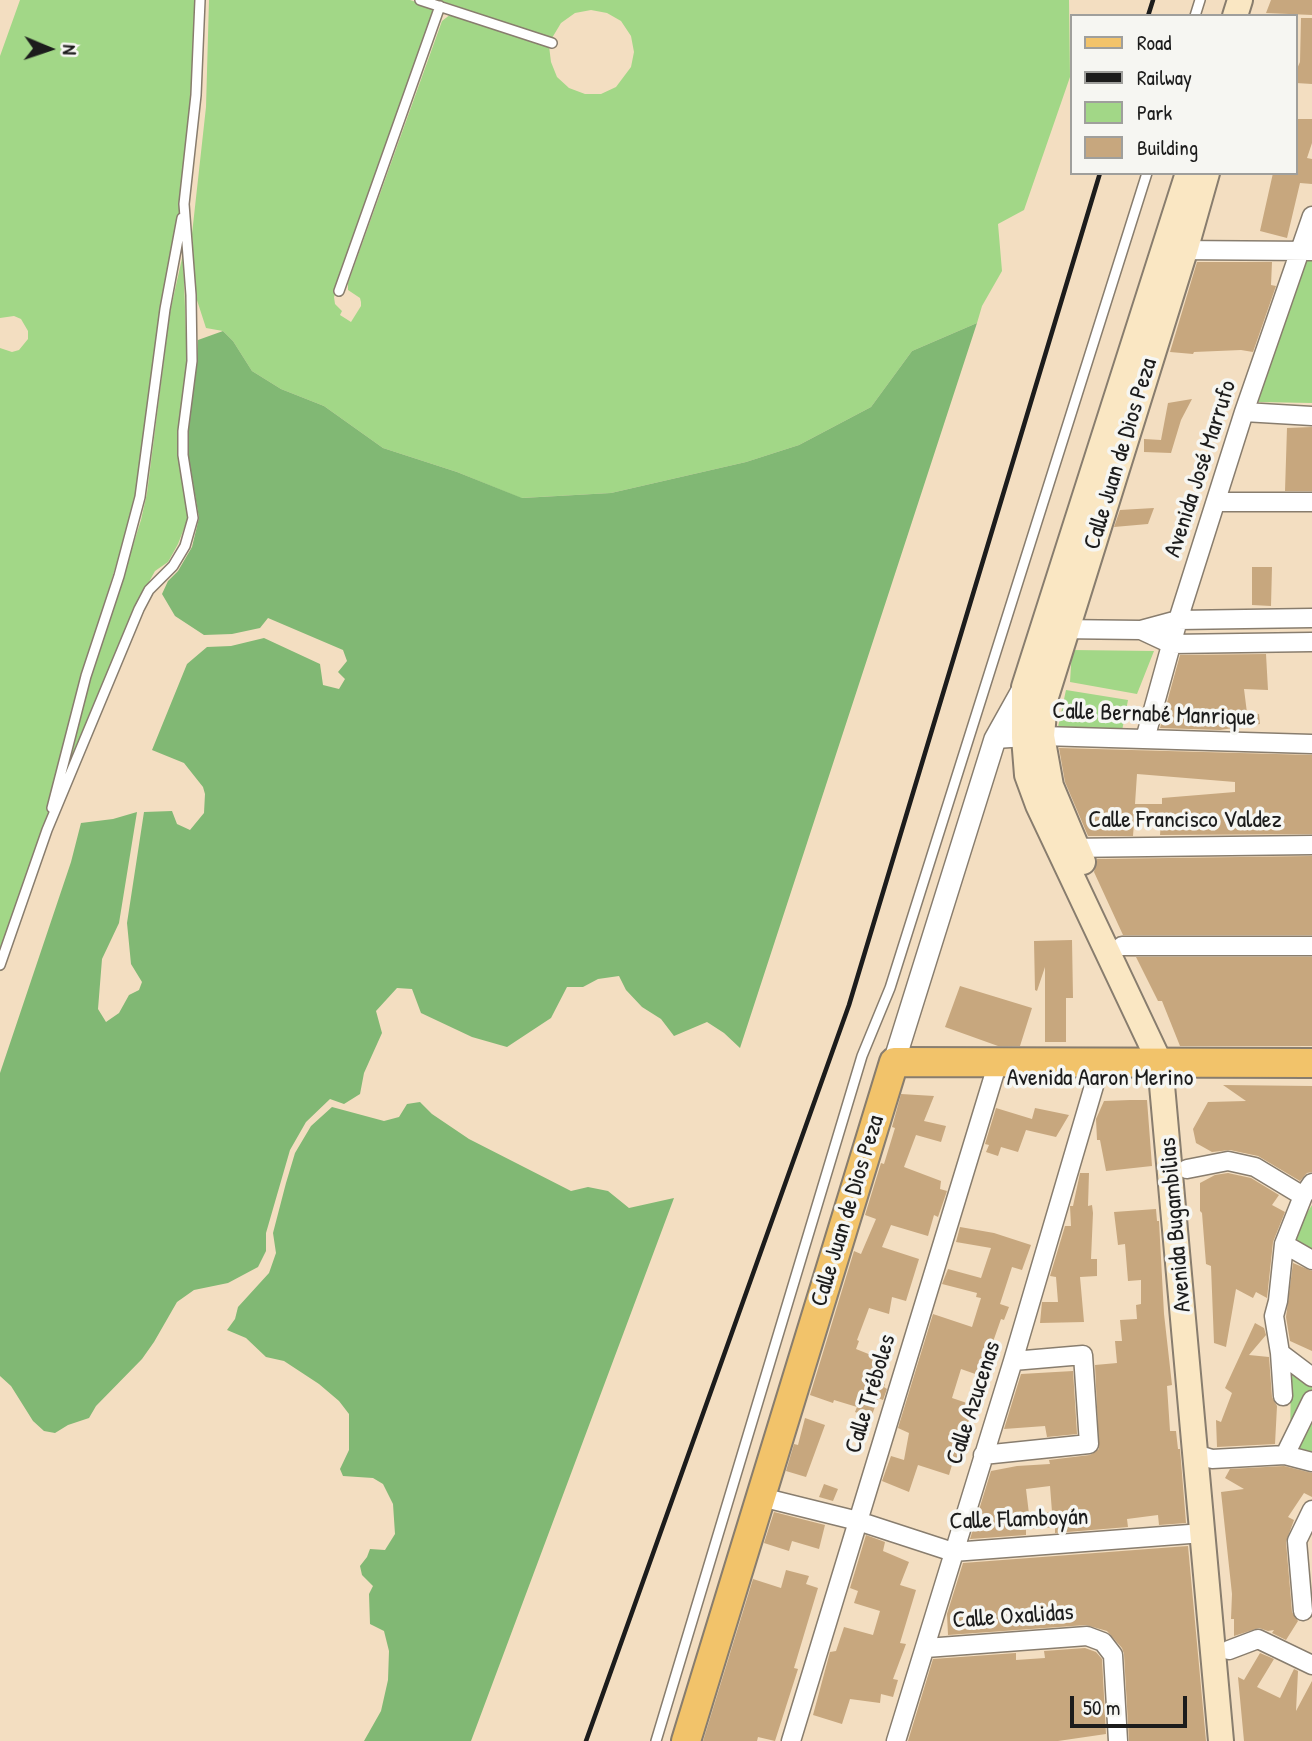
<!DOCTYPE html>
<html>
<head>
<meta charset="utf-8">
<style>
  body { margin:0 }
  #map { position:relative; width:1312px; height:1741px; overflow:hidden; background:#f3dec1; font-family:"Patrick Hand",sans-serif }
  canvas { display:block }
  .legend { position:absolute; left:1070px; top:14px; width:228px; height:161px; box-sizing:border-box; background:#f6f6f2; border:2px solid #9f9f9c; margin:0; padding:9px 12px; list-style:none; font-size:21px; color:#1c1c1c }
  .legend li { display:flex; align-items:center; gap:14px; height:35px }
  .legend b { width:35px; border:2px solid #9f9f9c }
  .north { position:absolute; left:14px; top:14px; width:70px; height:70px; -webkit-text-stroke:5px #f6f6f2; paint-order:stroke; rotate:92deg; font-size:19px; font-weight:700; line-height:28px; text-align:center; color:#1c1c1c }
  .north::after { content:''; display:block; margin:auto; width:24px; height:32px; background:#1c1c1c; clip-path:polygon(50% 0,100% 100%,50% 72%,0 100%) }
  .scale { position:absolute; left:1070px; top:1696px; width:117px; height:32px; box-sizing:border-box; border:4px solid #1c1c1c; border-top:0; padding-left:9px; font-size:21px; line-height:24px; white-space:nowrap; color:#1c1c1c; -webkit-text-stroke:5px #f6f6f2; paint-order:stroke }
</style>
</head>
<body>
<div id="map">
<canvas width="1312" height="1741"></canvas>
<ul class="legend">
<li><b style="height:9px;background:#f2c36a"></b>Road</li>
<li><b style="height:9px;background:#1c1c1c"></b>Railway</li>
<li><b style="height:19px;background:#a2d787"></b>Park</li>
<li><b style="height:19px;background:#c7a77e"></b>Building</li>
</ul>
<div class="north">N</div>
<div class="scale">50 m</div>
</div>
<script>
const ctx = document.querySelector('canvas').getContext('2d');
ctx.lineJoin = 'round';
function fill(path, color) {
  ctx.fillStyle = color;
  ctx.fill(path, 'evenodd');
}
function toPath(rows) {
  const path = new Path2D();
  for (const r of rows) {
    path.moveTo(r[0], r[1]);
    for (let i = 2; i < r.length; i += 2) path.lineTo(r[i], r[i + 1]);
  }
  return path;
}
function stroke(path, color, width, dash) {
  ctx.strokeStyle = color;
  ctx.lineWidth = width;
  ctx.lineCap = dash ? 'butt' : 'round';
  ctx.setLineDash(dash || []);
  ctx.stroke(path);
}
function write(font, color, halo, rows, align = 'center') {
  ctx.font = font + ' "Patrick Hand",sans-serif';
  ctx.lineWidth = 7;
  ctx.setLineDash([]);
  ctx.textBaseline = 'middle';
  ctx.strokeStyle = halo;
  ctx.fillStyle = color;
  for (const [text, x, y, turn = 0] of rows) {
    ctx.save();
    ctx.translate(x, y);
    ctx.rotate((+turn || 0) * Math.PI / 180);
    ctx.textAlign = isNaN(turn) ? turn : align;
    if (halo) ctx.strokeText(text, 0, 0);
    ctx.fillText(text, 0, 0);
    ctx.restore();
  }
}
fill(toPath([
  [20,0,197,0,187,179,139,491,83,672,41,842,0,972,0,348,12,352,19,350,28,339,28,331,21,319,14,316,0,318,0,56],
  [209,0,410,0,432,7,434,17,334,297,335,304,342,311,340,315,351,322,361,306,361,302,360,298,348,290,348,283,442,21,451,14,549,46,551,62,557,77,569,88,585,94,601,94,616,87,631,67,634,52,631,36,621,21,607,13,591,10,575,13,561,23,552,38,438,0,1069,0,1070,77,1024,210,998,224,1002,271,982,306,977,323,912,351,871,407,799,445,746,462,611,493,521,498,457,472,383,448,324,406,281,389,252,371,233,341,223,331,206,328,195,294,192,234,206,107],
  [183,254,187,361,178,431,179,455,188,518,178,544,168,562,155,571,135,607,65,779,92,674,141,520,147,493,170,312],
  [1306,259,1312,260,1312,403,1258,402],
  [1072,650,1154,651,1137,694,1070,682],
  [1066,690,1128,700,1121,736,1058,727],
  [1312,1205,1312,1252,1291,1239],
  [1291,1367,1312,1370,1312,1455,1290,1451]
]), '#a2d787');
fill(toPath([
  [977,323,740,1048,724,1033,707,1022,674,1036,661,1019,642,1007,626,990,619,976,598,979,583,987,567,987,551,1018,507,1047,472,1037,421,1013,412,989,397,988,376,1011,382,1033,364,1073,360,1094,344,1104,330,1099,306,1122,290,1150,266,1233,266,1251,258,1267,228,1283,194,1290,177,1302,154,1342,142,1359,96,1406,89,1418,68,1425,55,1433,44,1431,33,1421,11,1386,0,1376,0,1073,71,862,81,823,113,819,137,812,119,923,102,959,98,1009,106,1022,119,1013,129,995,139,990,142,982,131,964,127,923,144,812,172,811,177,824,190,830,204,813,205,794,203,787,184,763,152,750,187,664,207,647,231,646,264,638,320,664,323,685,339,689,345,679,338,672,347,661,343,650,268,618,260,628,232,634,204,635,175,616,162,594,168,581,178,571,192,547,199,518,188,454,188,431,197,362,198,340,223,331,233,341,252,371,281,389,324,406,383,448,457,472,522,498,611,493,746,462,799,445,871,407,912,351],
  [420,1102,432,1114,469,1139,571,1191,588,1187,608,1191,629,1208,674,1198,471,1741,364,1741,381,1711,388,1680,389,1651,384,1631,370,1624,369,1594,373,1586,362,1575,360,1566,367,1557,370,1549,385,1550,395,1534,393,1504,383,1484,373,1478,343,1476,340,1469,349,1450,349,1414,339,1401,319,1384,284,1361,266,1357,246,1338,227,1330,235,1319,238,1307,269,1273,276,1253,273,1233,286,1183,295,1153,311,1126,332,1107,384,1121,399,1117,407,1104]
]), '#81b874');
fill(toPath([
  [1271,0,1312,0,1312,15,1266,13],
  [1301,18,1312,18,1312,84,1296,83,1296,71,1300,62],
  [1296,119,1312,119,1312,143,1307,158,1312,159,1312,184,1300,183,1287,238,1260,231,1273,173,1296,173],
  [1197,262,1272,262,1271,285,1276,286,1253,352,1241,350,1194,352,1193,354,1170,352],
  [1192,399,1181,420,1171,453,1144,452,1144,439,1161,440,1168,403],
  [1312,427,1312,491,1285,491,1287,428],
  [1154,508,1148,524,1114,527,1120,510],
  [1252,567,1272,567,1271,606,1252,605],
  [1266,654,1268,690,1244,689,1247,713,1259,714,1260,724,1220,730,1160,728,1180,655],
  [1059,748,1312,755,1312,834,1160,835,1161,822,1134,823,1133,836,1088,836,1065,782],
  [1137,774,1235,782,1235,792,1162,798,1162,804,1135,804],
  [1312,856,1312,935,1123,935,1094,872,1097,859],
  [1072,940,1073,998,1066,998,1066,1042,1045,1042,1045,967,1037,991,1035,990,1034,941],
  [1136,957,1312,957,1312,1046,1180,1046,1162,1001,1158,1001],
  [960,986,1032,1008,1020,1046,998,1046,945,1027],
  [1223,1085,1312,1086,1312,1172,1307,1173,1300,1181,1258,1156,1230,1150,1212,1152,1196,1143,1193,1129,1208,1102,1246,1101],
  [901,1094,934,1096,924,1121,946,1126,941,1142,916,1135,904,1167,941,1181,940,1189,947,1191,938,1217,934,1215,928,1236,891,1225,882,1247,919,1259,906,1301,892,1297,889,1314,869,1308,857,1340,859,1341,856,1349,876,1357,873,1364,877,1366,873,1380,885,1384,884,1387,887,1389,883,1400,878,1398,871,1418,855,1412,857,1407,834,1400,833,1403,810,1395,854,1251,861,1254,876,1219,865,1215,881,1163,884,1164,895,1128,892,1127],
  [1130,1100,1147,1100,1152,1166,1106,1171,1100,1140,1097,1140,1096,1119,1104,1101],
  [996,1108,1032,1119,1035,1108,1069,1115,1056,1137,1026,1130,1018,1152,1001,1147,998,1156,986,1152,989,1145,985,1144],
  [1080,1173,1089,1173,1088,1206,1092,1205,1093,1213,1091,1259,1097,1259,1097,1276,1080,1277,1084,1322,1040,1323,1042,1302,1058,1302,1056,1277,1050,1276,1065,1226,1071,1226,1070,1206,1073,1206],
  [1228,1173,1251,1178,1279,1195,1272,1205,1285,1212,1273,1242,1267,1298,1256,1292,1253,1298,1236,1289,1226,1347,1214,1343,1211,1266,1206,1264,1202,1213,1200,1211,1200,1183,1215,1175],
  [1156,1209,1157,1221,1159,1221,1164,1314,1172,1385,1167,1386,1170,1431,1176,1431,1178,1449,1180,1449,1186,1523,1159,1525,1158,1515,1127,1519,1128,1527,1055,1533,1055,1527,1026,1529,1026,1535,970,1539,991,1471,1017,1466,1050,1464,1049,1460,1090,1455,1099,1449,1095,1365,1117,1363,1115,1341,1122,1341,1120,1320,1137,1319,1136,1305,1141,1304,1141,1280,1128,1281,1125,1244,1118,1245,1114,1212],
  [1050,1486,1052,1512,1029,1514,1026,1489],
  [960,1227,994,1233,1031,1245,1022,1270,1012,1267,1000,1304,1009,1307,1004,1320,1001,1319,981,1376,961,1369,952,1398,973,1405,958,1459,954,1458,949,1475,918,1465,909,1492,882,1481,891,1456,904,1460,909,1433,898,1428,933,1314,972,1327,981,1298,976,1297,977,1293,942,1284,948,1269,981,1278,991,1248,956,1242],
  [1293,1263,1312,1271,1312,1351,1290,1341,1286,1317],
  [1255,1323,1264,1328,1266,1335,1249,1355,1269,1357,1272,1397,1277,1406,1275,1444,1217,1447,1216,1420,1221,1422,1232,1393,1225,1388],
  [1073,1371,1077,1434,1047,1437,1045,1426,1004,1429,1021,1374],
  [805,1418,825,1425,806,1477,786,1471,794,1444,798,1445],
  [1284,1466,1312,1473,1312,1497,1304,1493,1288,1517,1294,1520,1286,1542,1292,1612,1298,1621,1286,1640,1272,1633,1274,1630,1268,1631,1259,1628,1234,1636,1234,1619,1231,1619,1232,1594,1221,1492,1244,1489,1225,1478,1230,1469],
  [824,1484,838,1489,833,1501,819,1497],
  [774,1512,825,1525,819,1549,792,1541,789,1551,764,1543],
  [866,1535,885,1542,883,1551,909,1562,900,1585,916,1590,900,1643,906,1644,893,1679,898,1680,893,1697,881,1694,880,1703,850,1699,842,1724,813,1715,830,1652,836,1651,844,1627,873,1635,880,1611,854,1603,858,1591,850,1588],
  [1188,1546,1206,1741,1129,1741,1124,1654,1122,1648,1107,1631,1086,1625,948,1635,947,1614,963,1563],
  [786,1570,809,1576,806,1584,818,1588,794,1668,798,1669,775,1741,758,1737,757,1741,703,1741,753,1579,781,1588],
  [1085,1648,1096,1652,1102,1659,1106,1734,1058,1741,908,1741,933,1659,1016,1653,1016,1660,1045,1658,1044,1651],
  [1260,1653,1274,1659,1257,1687,1280,1698,1294,1669,1298,1671,1296,1711,1312,1681,1312,1741,1244,1741,1238,1677,1244,1680]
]), '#c7a77e');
const service = toPath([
  [420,0,552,43],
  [1195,16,1200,0],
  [339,291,440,6],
  [52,808,86,676,119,576,140,497,165,309,182,218],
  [0,965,47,830,139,609,149,590,173,566,185,546,193,518,183,455,183,431,192,361,191,295,184,204,196,95,200,0],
  [656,1741,862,1056,890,988,1147,173]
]);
const minor = toPath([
  [1175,250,1312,251],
  [1244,412,1312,416],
  [1216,502,1312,502],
  [1058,629,1141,630,1178,620,1312,618],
  [1141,630,1171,644,1312,642],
  [995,739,1042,736,1312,744],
  [1145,739,1178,620,1244,412,1312,216],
  [1066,848,1312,845],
  [1122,946,1312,946],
  [1187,1169,1228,1161,1255,1167,1303,1196],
  [1284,1244,1312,1260],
  [1280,1353,1312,1377],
  [1283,1396,1280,1353,1274,1316,1278,1301,1284,1244,1303,1196,1312,1183],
  [1196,1454,1212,1459,1285,1455,1312,1462],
  [983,1455,1089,1444,1083,1355,1013,1361],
  [1285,1455,1312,1400],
  [761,1497,858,1521,953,1552,1203,1533],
  [1303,1611,1297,1541,1312,1510],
  [926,1648,1087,1636,1103,1642,1113,1655,1118,1741],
  [1229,1650,1258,1639,1312,1665],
  [791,1741,998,1062],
  [896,1741,1013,1361,1096,1079]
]);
const tertiary = toPath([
  [894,1062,995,739,1024,687]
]);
const secondary = toPath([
  [1235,16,1240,0],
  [1188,173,1024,687,1024,737,1027,775,1038,805,1160,1063,1221,1741],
  [1083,862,1051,786,1042,736,1045,700,1185,251,1207,173]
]);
const primary = toPath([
  [686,1741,894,1062,1312,1063]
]);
stroke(service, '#887d6e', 12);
stroke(minor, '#887d6e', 21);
stroke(tertiary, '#887d6e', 24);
stroke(secondary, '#887d6e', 28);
stroke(primary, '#887d6e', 32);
stroke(service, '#fff', 9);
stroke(minor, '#fff', 18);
stroke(tertiary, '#fff', 21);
stroke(secondary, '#fae7c3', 24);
stroke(primary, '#f2c36a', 28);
stroke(toPath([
  [1148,16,1153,0],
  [586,1741,849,1005,1100,173]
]), '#1c1c1c', 4.5);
write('24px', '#1c1c1c', '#f6f6f2', [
  ["Calle Juan de Dios Peza",1121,454,-73],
  ["Avenida José Marrufo",1201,469,-72],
  ["Calle Bernabé Manrique",1154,715,2],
  ["Calle Francisco Valdez",1185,821],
  ["Avenida Aaron Merino",1100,1079],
  ["Calle Juan de Dios Peza",848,1211,-73],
  ["Avenida Bugambilias",1176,1225,-95],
  ["Calle Tréboles",871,1394,-73],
  ["Calle Azucenas",974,1403,-72],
  ["Calle Flamboyán",1019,1520,-2],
  ["Calle Oxalidas",1013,1617,-4]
]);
</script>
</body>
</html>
